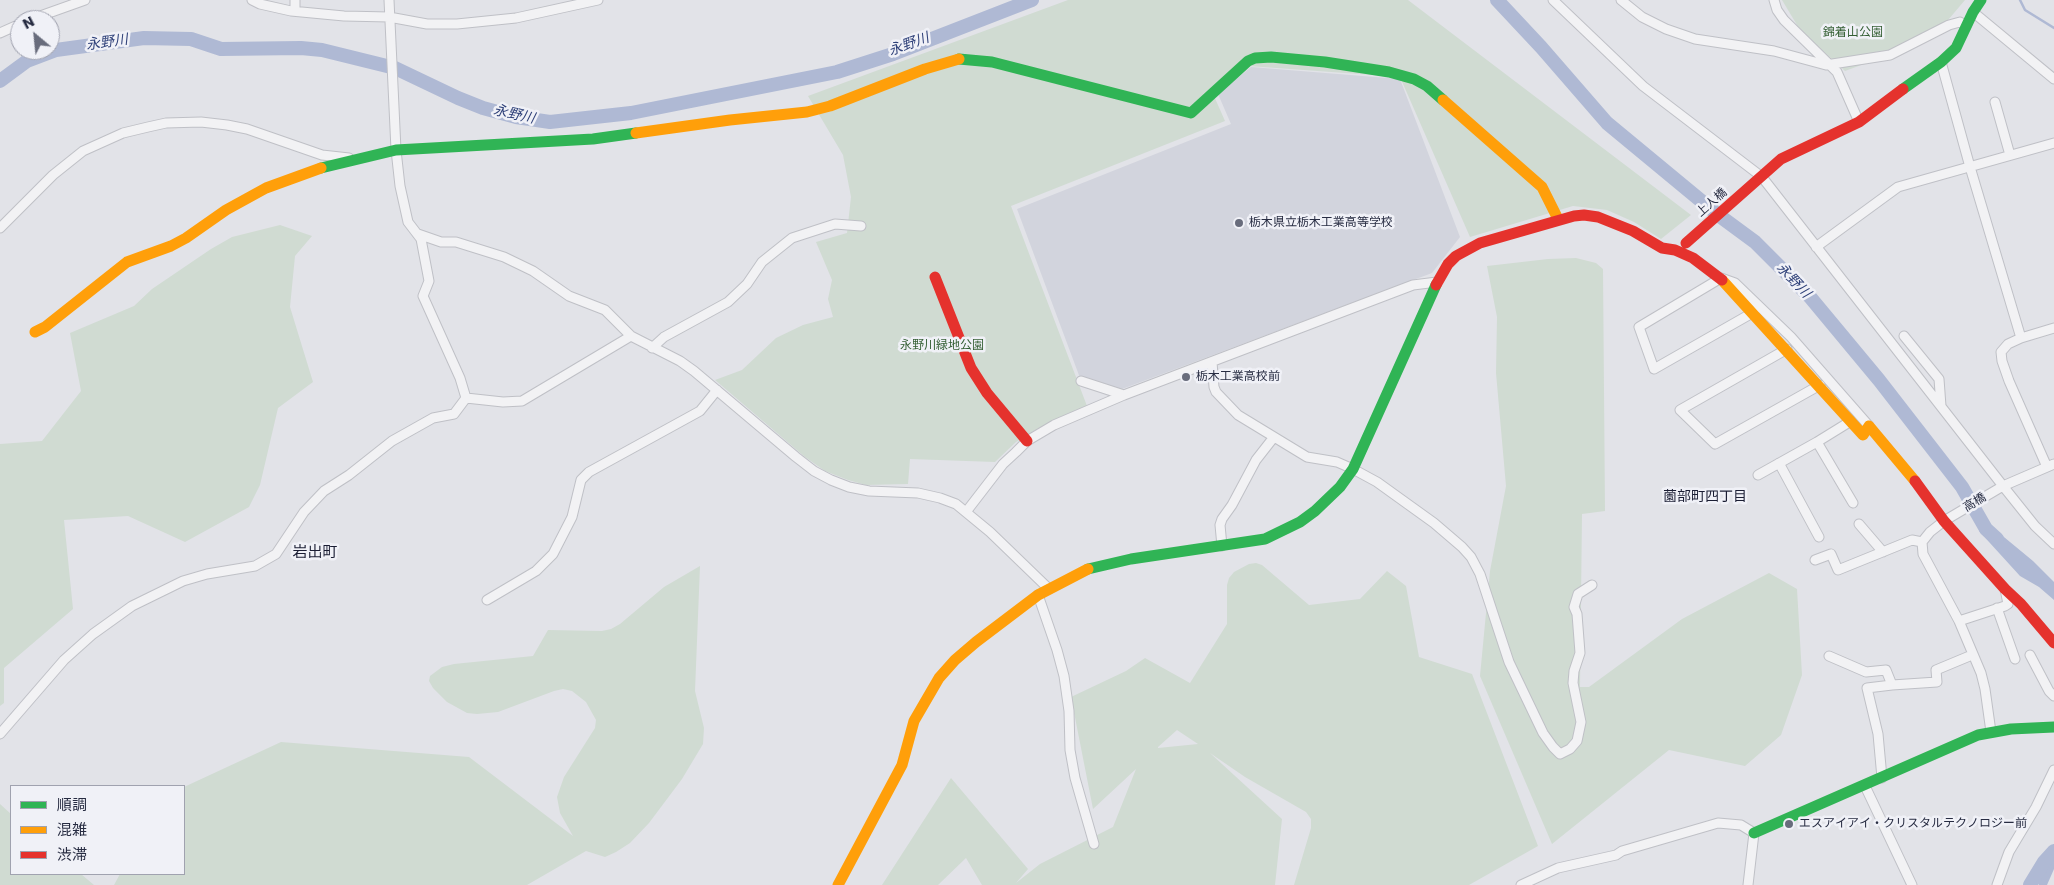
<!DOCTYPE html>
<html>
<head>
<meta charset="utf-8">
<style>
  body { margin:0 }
  #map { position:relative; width:2054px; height:885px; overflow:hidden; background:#e2e3e8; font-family:Poppins,"Noto Sans JP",sans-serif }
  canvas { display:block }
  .legend { position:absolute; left:10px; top:785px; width:175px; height:90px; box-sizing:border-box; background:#f0f1f7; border:1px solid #a0a2af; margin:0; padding:6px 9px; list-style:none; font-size:15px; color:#272c42 }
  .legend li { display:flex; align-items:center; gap:10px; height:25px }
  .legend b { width:25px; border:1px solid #a0a2af }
  .north { position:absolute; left:10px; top:10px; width:50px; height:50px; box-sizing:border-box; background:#f0f1f7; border:1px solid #a0a2af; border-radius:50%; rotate:332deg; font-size:14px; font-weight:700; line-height:20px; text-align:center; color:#272c42 }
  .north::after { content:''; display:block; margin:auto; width:18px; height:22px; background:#686c7c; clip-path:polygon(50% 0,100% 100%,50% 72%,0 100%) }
</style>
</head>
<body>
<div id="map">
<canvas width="2054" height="885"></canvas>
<ul class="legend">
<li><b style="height:6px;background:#30b455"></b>順調</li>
<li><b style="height:6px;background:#ff9f0a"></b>混雑</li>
<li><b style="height:6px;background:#e5322d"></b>渋滞</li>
</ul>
<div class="north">N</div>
</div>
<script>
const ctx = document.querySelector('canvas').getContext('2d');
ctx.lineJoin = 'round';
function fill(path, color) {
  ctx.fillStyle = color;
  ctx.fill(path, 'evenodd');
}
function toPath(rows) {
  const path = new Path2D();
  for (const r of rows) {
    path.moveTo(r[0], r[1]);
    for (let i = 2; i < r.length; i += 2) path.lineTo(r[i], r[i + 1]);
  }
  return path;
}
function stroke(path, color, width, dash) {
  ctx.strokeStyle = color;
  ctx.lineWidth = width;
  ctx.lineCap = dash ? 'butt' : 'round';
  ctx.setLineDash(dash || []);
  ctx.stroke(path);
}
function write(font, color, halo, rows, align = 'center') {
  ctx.font = font + ' Poppins,"Noto Sans JP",sans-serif';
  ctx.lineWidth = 5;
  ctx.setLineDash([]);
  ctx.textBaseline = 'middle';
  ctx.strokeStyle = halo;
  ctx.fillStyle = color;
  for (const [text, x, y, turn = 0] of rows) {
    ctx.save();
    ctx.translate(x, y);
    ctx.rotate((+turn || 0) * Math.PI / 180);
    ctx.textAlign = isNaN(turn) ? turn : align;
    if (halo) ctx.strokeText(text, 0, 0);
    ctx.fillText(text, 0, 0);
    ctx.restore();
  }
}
fill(toPath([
  [1251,67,1400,79,1460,237,1432,273,1122,389,1080,378,1017,209,1231,124,1218,94]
]), '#d2d4dd');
fill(toPath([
  [1068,0,1408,0,1691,215,1661,239,1634,222,1607,210,1573,206,1470,237,1400,77,1249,66,1214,96,1225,121,1011,206,1087,406,1037,429,1016,442,995,462,910,459,908,484,866,485,848,480,825,471,805,457,715,380,742,370,776,338,803,325,833,317,828,299,832,280,816,242,847,233,851,197,843,155,808,96],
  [1782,0,1965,0,1932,39,1845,71,1800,30],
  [280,225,312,236,295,256,290,307,313,382,278,408,260,485,249,507,185,542,128,516,64,520,73,609,4,668,4,703,0,706,0,444,42,441,81,391,70,333,134,306,152,289,211,249,232,237],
  [1576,258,1596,263,1603,269,1605,511,1582,514,1580,687,1589,687,1682,619,1769,573,1797,589,1802,675,1781,735,1745,766,1669,750,1552,844,1480,676,1490,571,1506,486,1496,373,1497,317,1487,266,1548,259],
  [1256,563,1262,565,1309,605,1360,599,1387,571,1406,586,1419,657,1472,674,1538,846,1469,885,1294,885,1311,828,1311,819,1306,812,1245,777,1210,753,1282,819,1275,885,982,885,966,858,938,885,882,885,951,778,1028,869,1016,883,1040,864,1113,827,1136,769,1093,809,1071,697,1126,671,1145,658,1190,683,1227,624,1227,585,1229,578,1234,572,1249,564],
  [1177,730,1198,744,1158,748,1158,747],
  [700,566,695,691,704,728,703,744,682,779,649,823,630,843,616,852,605,857,586,851,527,885,114,885,120,874,184,874,184,787,281,742,469,757,573,836,560,813,557,797,564,777,595,728,596,720,586,702,572,691,563,689,554,691,498,712,477,714,467,713,447,702,433,688,429,681,430,676,442,667,454,664,533,656,548,630,602,631,611,629,620,624,664,587],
  [0,804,11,814,11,874,81,874,94,885,0,885]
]), '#d0dbd2');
fill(toPath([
  [1987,523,2033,561,2054,582,2054,600,2039,587,2020,576,1979,531],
  [2054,844,2054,869,2047,885,2039,885,2039,874]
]), '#afb9d4');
stroke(toPath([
  [2020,0,2025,10,2054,28]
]), '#afb9d4', 2.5);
stroke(toPath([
  [1497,0,1541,47,1607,123,1717,214,1755,242,1810,297,1879,380,1962,487,1986,529,1997,539],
  [0,81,27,61,56,50,144,38,191,39,221,49,301,48,322,50,395,68,458,98,483,108,516,117,550,122,631,113,837,72,893,54,1032,0],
  [2030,885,2044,862,2054,851]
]), '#afb9d4', 14);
const street = toPath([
  [252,0,260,4,291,11,344,16,389,17,427,24,457,24,516,18,598,0],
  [389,0,396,150,400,186,408,222,421,239,429,281,423,296,460,378,466,398],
  [1553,0,1643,86,1762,177,2003,486,2035,526,2054,544],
  [1621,0,1642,17,1666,29,1695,39,1774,51,1826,65,1890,55,1949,25,1960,22,1966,26],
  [1774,0,1777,10,1784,20,1837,72,1859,122],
  [295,11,295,0],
  [1973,12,2054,79],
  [29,20,85,0],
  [0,33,20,24],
  [1941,62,1970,167,2021,338],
  [1995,102,2010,155],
  [0,228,53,175,83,151,123,133,148,127,166,123,201,122,227,125,247,129,322,155,349,158],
  [418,234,441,242,456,242,504,257,533,271,569,296,605,310,631,336,680,361,694,371,796,457,814,471,831,480,849,487,869,491,918,493,940,498,956,504,990,532,1049,589],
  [1816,247,1898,187,2054,143],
  [1754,312,1654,369,1639,327,1721,278,1735,283,1791,337,1869,426],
  [1904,336,1939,379,1941,406],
  [652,348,664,337,728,302,747,284,762,262,792,238,835,224,861,226],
  [1787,349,1680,410,1715,444,1820,385],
  [1212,362,1214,387,1216,392,1238,415,1307,457,1337,462,1353,469,1377,482,1434,523,1462,547,1471,557,1480,574,1509,662,1543,733,1553,747,1560,754,1570,749,1577,741,1581,722,1573,683,1574,671,1580,653,1577,614,1574,607,1578,594,1592,585],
  [1081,381,1124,395],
  [466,398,503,402,522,401,631,336],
  [1851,421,1817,442,1853,503],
  [1779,463,1819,537],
  [2047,467,2009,381,2002,361,2001,352,2008,344,2021,338,2054,328],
  [1758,475,1817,442],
  [966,512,1003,464,1016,452,1027,441,1054,425,1124,395,1413,285,1437,282],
  [1859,524,1883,552],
  [1222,546,1220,525,1222,519,1232,505,1256,460,1274,437],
  [1815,560,1831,554,1838,570,1912,540,1922,542],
  [1038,595,1057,650,1064,676,1069,711,1070,750,1075,778,1094,844],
  [487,600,536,571,553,554,572,517,581,480,589,472,700,411,717,390],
  [1997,608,2015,659],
  [1959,621,2005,606,2008,604,2005,589],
  [2030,655,2049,691,2054,696],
  [1829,656,1866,672,1886,670,1892,685,1867,688,1878,734,1882,778],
  [1892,685,1937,682,1936,670,1972,655],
  [1991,732,1985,689,1981,673,1959,621,1923,554,1922,542,1930,532,1944,521,2003,486,2054,464],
  [0,734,64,660,93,634,132,606,183,581,207,574,255,566,276,554,304,512,324,491,349,475,392,441,433,418,454,414,466,398],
  [1865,786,1912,885],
  [1521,885,1558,868,1616,855,1622,851,1718,823,1741,825,1754,833,1748,885],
  [1997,885,2009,852,2036,807,2054,770]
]);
stroke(street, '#bfc0c6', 11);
stroke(street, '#f2f2f4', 9);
stroke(toPath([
  [959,59,992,62,1191,113,1248,61,1255,58,1271,57,1325,62,1389,72,1414,79,1427,86,1443,100],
  [1903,89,1941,62,1956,48,1973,12,1981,0],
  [321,168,396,150,593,139,636,133],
  [1088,569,1131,559,1265,539,1300,522,1315,511,1340,487,1353,469,1436,285],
  [1754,833,1978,735,2011,729,2054,727]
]), '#30b455', 11);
stroke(toPath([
  [1443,100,1542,187,1558,219],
  [636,133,730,120,807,112,830,106,925,69,959,59],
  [1722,280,1863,435,1869,426,1915,481],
  [35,332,45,327,127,262,171,246,186,238,226,210,266,188,321,168],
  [838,885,902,765,914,721,939,678,955,660,976,642,1038,595,1088,569]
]), '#ff9f0a', 11);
stroke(toPath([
  [1686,243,1781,159,1859,122,1903,89],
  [935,277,971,368,987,393,1027,441],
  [1436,285,1448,264,1456,256,1480,243,1574,216,1584,215,1598,217,1633,231,1662,248,1675,250,1693,258,1722,280],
  [1915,481,1944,521,2005,589,2021,604,2054,643]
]), '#e5322d', 11);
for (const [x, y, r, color] of [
  [1239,223,5,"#686c7c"],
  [1186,377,5,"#686c7c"],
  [1789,824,5,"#686c7c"]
]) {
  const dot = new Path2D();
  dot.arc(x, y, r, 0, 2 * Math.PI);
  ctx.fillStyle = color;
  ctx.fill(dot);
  stroke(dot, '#f0f1f7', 2);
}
write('12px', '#345f34', '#f0f1f7', [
  ["錦着山公園",1853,33],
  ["永野川緑地公園",942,346]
]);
write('12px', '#272c42', '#f0f1f7', [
  ["上人橋",1712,203,-41],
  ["高橋",1975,503,-31]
]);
write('12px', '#272c42', '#f0f1f7', [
  ["栃木県立栃木工業高等学校",1249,223],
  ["栃木工業高校前",1196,377],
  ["エスアイアイ・クリスタルテクノロジー前",1799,824]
], 'left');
write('italic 14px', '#2f4179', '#f0f1f7', [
  ["永野川",107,43,-8],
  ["永野川",909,45,-20],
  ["永野川",514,115,12],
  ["永野川",1793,281,46]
]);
write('14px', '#1a1d33', '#f0f1f7', [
  ["薗部町四丁目",1705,497]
]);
write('15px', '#1a1d33', '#f0f1f7', [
  ["岩出町",315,553]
]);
</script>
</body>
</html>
